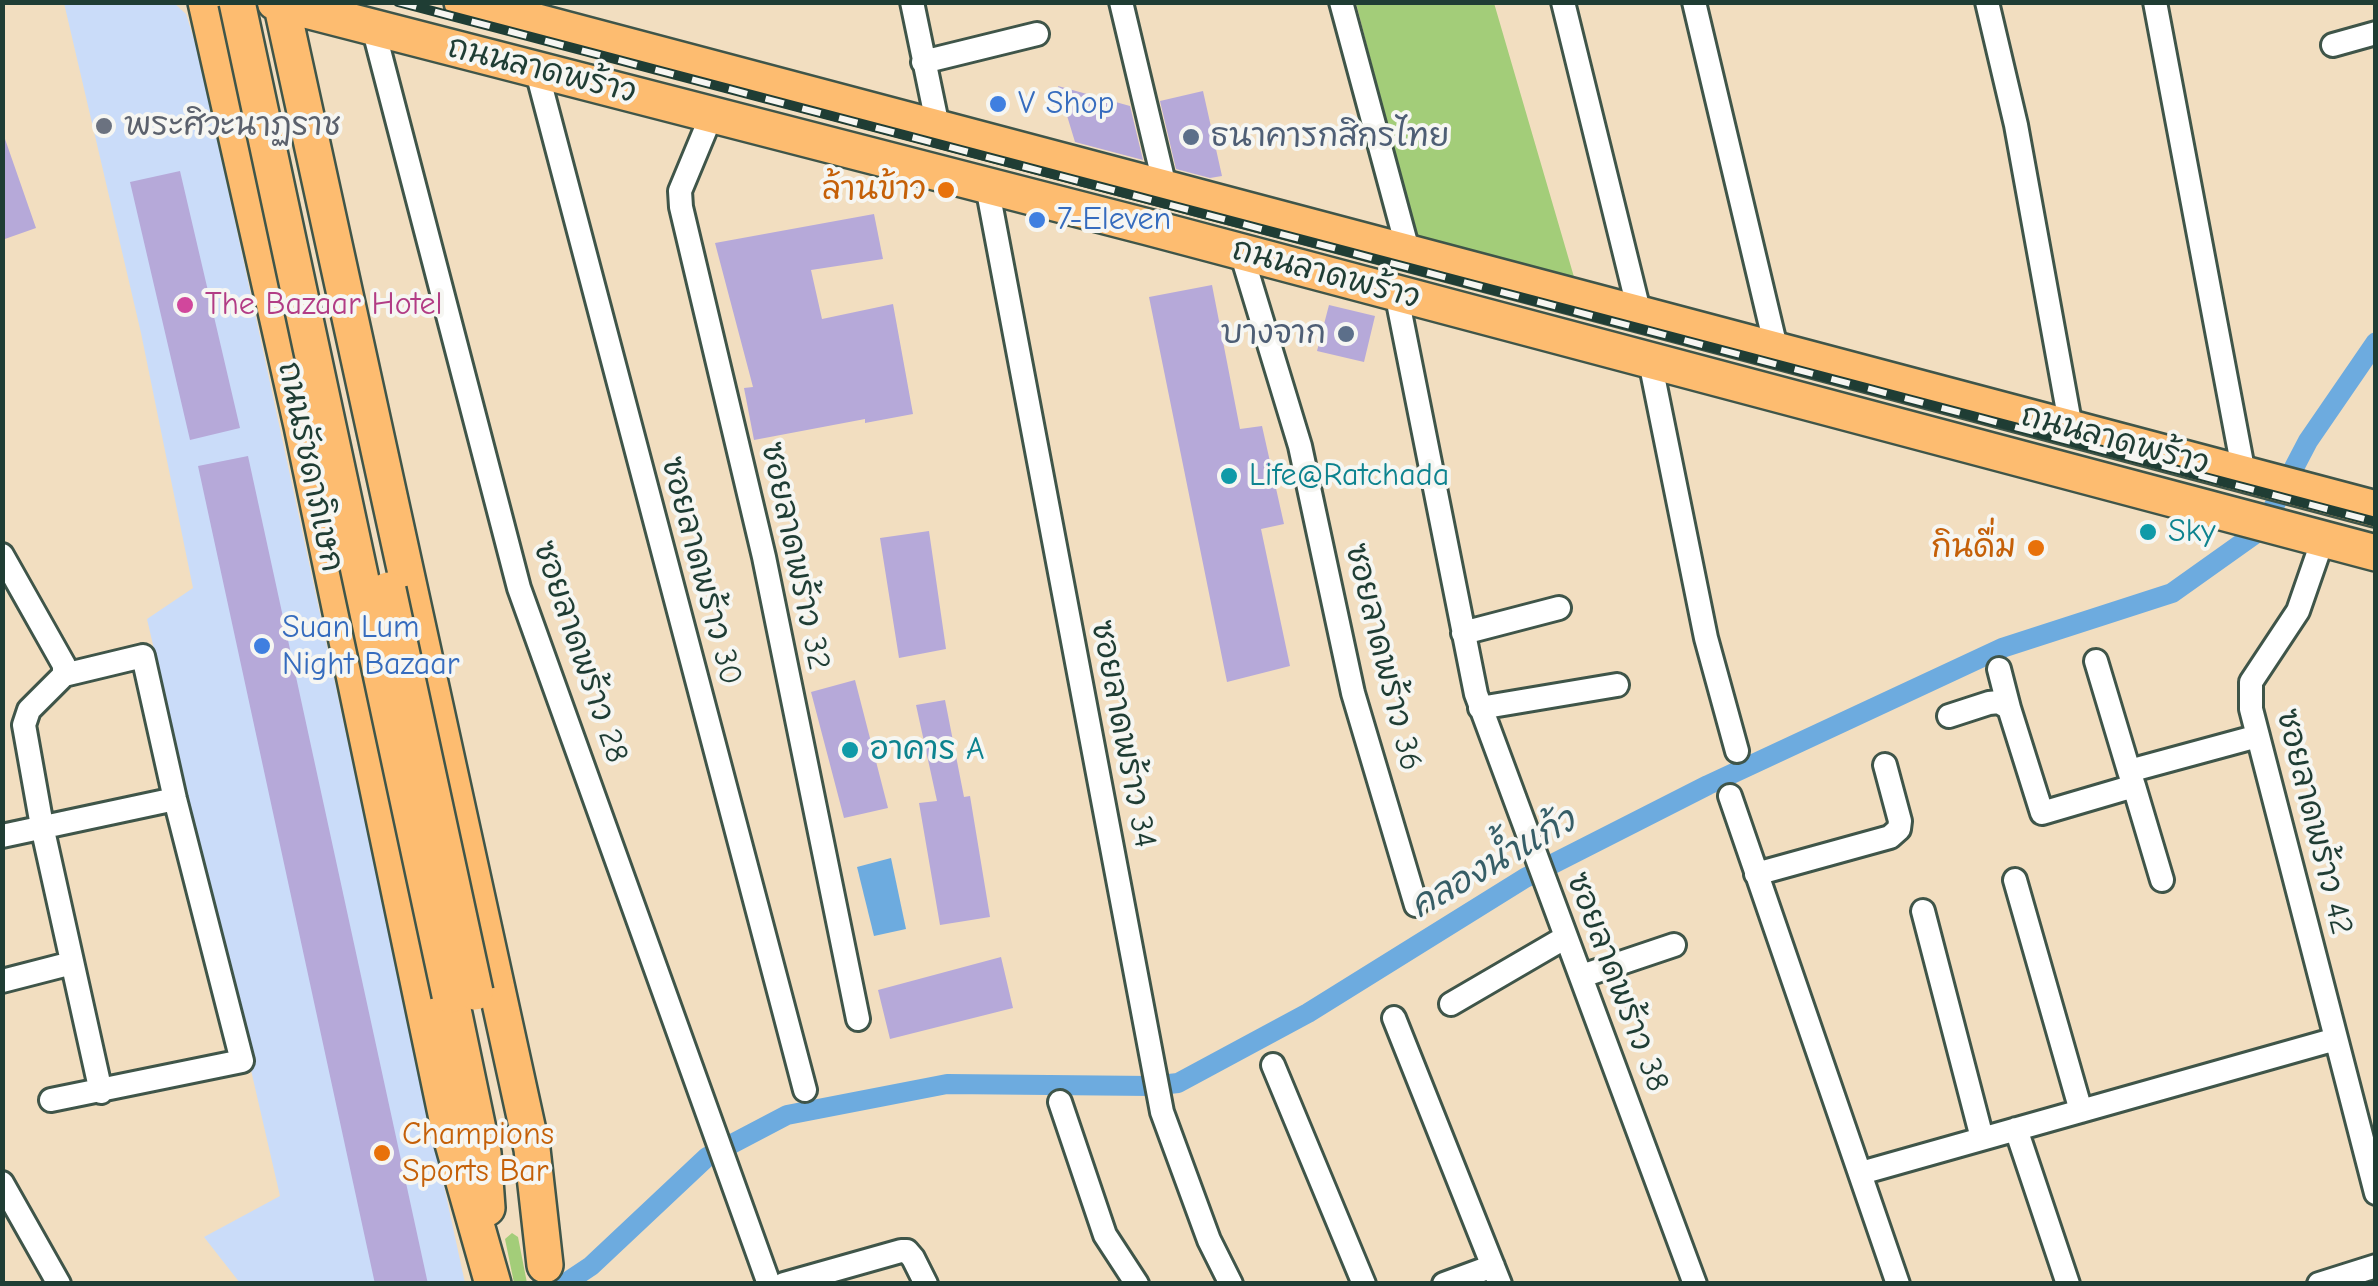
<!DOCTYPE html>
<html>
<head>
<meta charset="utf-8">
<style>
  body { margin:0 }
  #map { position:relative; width:2378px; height:1286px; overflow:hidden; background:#f2dec0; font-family:"Comic Neue",sans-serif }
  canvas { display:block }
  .frame { position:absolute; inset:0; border:5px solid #1f3d34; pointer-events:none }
</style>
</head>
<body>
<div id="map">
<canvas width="2378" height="1286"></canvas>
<div class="frame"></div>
</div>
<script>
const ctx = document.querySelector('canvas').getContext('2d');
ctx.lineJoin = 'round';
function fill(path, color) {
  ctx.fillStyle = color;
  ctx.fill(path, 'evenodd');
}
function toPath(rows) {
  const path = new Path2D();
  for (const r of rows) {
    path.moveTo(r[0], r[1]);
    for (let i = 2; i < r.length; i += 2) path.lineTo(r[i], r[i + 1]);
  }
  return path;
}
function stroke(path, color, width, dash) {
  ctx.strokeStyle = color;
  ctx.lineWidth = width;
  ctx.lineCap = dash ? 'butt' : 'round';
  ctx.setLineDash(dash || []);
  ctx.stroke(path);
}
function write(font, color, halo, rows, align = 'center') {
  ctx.font = font + ' "Comic Neue","Playpen Sans Thai",sans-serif';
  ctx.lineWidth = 8;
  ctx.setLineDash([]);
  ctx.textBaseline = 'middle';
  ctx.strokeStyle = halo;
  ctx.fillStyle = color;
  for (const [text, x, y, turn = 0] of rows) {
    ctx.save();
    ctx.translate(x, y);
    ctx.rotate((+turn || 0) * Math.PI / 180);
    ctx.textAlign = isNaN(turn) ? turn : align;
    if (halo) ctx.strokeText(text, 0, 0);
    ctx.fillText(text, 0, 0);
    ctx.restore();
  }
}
fill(toPath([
  [64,3,174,3,186,14,199,55,465,1283,240,1283,204,1237,280,1196,147,619,193,588,141,333]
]), '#cadcf9');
fill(toPath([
  [1356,3,1494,3,1574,277,1416,236],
  [512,1233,518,1237,527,1283,514,1283,505,1239]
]), '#a3cd79');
fill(toPath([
  [891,858,906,929,874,936,857,867]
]), '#6dabdf');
stroke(toPath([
  [564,1284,591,1266,707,1157,787,1115,947,1084,1151,1086,1178,1083,1308,1013,1525,878,1708,785,2002,648,2172,593,2262,529,2308,441,2376,342]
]), '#6dabdf', 20);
fill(toPath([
  [1058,86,1130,106,1143,160,1075,142],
  [1203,91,1222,176,1210,178,1176,169,1160,101],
  [5,139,36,228,2,240,2,140],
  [180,171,240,428,190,440,130,182],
  [874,214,883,259,811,270,822,319,893,304,913,414,865,423,865,419,754,440,744,388,753,387,715,243],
  [1212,285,1240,429,1262,426,1284,524,1261,529,1290,666,1227,682,1149,297],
  [1329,305,1375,316,1364,362,1317,351],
  [248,456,428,1284,375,1284,198,466],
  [929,531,946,649,899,658,880,538],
  [855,680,888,808,844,818,811,692],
  [945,700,964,797,970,796,990,917,940,925,919,803,937,801,916,705],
  [1001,957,1013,1008,890,1039,878,990]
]), '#b6a9d9');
const minor = toPath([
  [912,2,938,127],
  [1121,2,1165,187],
  [1341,2,1409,254],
  [1563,2,1640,315],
  [1694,2,1777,352],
  [1987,2,2016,125,2071,428],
  [2155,2,2244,474],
  [373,27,519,588,769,1284],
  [2333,45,2376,33],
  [923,62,1037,34],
  [536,68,805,1090],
  [712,114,680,191,681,207,764,557,858,1019],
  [987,186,1162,1112,1209,1240,1231,1284],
  [1241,252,1300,446,1353,693,1416,905],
  [1396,292,1476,694,1695,1284],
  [1650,361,1706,638,1737,751],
  [2323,539,2298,611,2251,682,2251,709,2376,1193],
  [2,555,64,665,64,675,29,710,24,725,42,826,101,1092],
  [1463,633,1559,608],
  [2096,661,2129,771],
  [1999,669,2009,708],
  [1480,708,1617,685],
  [1949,716,1989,703,1999,702,2009,708,2042,813,2134,786,2129,771,2258,736],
  [2134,786,2162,880],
  [1730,796,1898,1284],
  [2,836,175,799],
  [1756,874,1890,837,1899,829,1900,821,1885,765],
  [2015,880,2081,1111],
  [1923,911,1982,1138],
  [1582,976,1674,945],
  [2,981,72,963],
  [1451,1004,1566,937],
  [1394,1018,1500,1284],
  [1273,1065,1364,1284],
  [51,1100,242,1061,175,799,143,656,64,675],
  [1060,1102,1105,1235,1137,1284],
  [2016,1129,2068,1284],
  [1861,1173,2336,1039],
  [2,1183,59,1284],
  [784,1284,901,1251,907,1251,913,1258,926,1284],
  [1444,1284,1493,1266],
  [2319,1284,2376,1266]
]);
const primary = toPath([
  [206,2,302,426,450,1133,493,1284],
  [275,2,1148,227,2376,553],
  [281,2,532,1149,545,1265],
  [462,2,2376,509],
  [450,995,483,1153,487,1208]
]);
stroke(minor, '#3f5549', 28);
stroke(primary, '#3f5549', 40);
stroke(minor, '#fff', 22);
stroke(primary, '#fdbc70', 35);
const rail = toPath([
  [398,2,2376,522]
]);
stroke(rail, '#1f3d34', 10);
stroke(rail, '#f6f6f2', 6, [19]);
const primaryBridge = toPath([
  [237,2,450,995],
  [388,590,475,992]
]);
stroke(primaryBridge, '#3f5549', 40, []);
stroke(primaryBridge, '#fdbc70', 35);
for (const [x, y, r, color] of [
  [998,104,10,"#3f7fe0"],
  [104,126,10,"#6b7280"],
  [1191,137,10,"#5c6f8a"],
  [946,190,10,"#e8710a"],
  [1037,220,10,"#3f7fe0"],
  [185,305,10,"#d1479c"],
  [1346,334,10,"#5c6f8a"],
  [1229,476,10,"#0f9aa8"],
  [2148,532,10,"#0f9aa8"],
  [2036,548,10,"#e8710a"],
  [262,646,10,"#3f7fe0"],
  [850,750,10,"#0f9aa8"],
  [382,1153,10,"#e8710a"]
]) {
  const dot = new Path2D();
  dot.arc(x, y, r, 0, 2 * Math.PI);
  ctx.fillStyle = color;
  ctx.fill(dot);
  stroke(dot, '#f6f6f2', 4);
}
write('32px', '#1f3d34', '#f6f6f2', [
  ["ถนนลาดพร้าว",542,70,14],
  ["ถนนลาดพร้าว",1326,274,15],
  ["ถนนลาดพร้าว",2115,440,15],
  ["ถนนรัชดาภิเษก",310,467,78],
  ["ซอยลาดพร้าว 32",795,556,78],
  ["ซอยลาดพร้าว 30",701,571,75],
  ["ซอยลาดพร้าว 28",580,652,71],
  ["ซอยลาดพร้าว 36",1383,657,76],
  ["ซอยลาดพร้าว 34",1123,734,79],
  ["ซอยลาดพร้าว 42",2314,822,76],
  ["ซอยลาดพร้าว 38",1617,982,69]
]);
write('32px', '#366cbe', '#f6f6f2', [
  ["V Shop",1018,104],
  ["7-Eleven",1057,220],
  ["Suan Lum",282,628],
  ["Night Bazaar",282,665]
], 'left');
write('32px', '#5b616d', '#f6f6f2', [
  ["พระศิวะนาฏราช",124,126]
], 'left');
write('32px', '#4e5e75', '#f6f6f2', [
  ["ธนาคารกสิกรไทย",1211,137],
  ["บางจาก",1326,334,"right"]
], 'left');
write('32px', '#c56008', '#f6f6f2', [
  ["ล้านข้าว",926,190],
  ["กินดื่ม",2016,548],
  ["Champions",402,1135,"left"],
  ["Sports Bar",402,1172,"left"]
], 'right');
write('32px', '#b23c85', '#f6f6f2', [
  ["The Bazaar Hotel",205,305]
], 'left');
write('32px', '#0d838f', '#f6f6f2', [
  ["Life@Ratchada",1249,476],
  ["Sky",2168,532],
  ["อาคาร A",870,750]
], 'left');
write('italic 35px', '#365e67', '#f6f6f2', [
  ["คลองน้ำแก้ว",1493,864,-30]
]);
</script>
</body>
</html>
